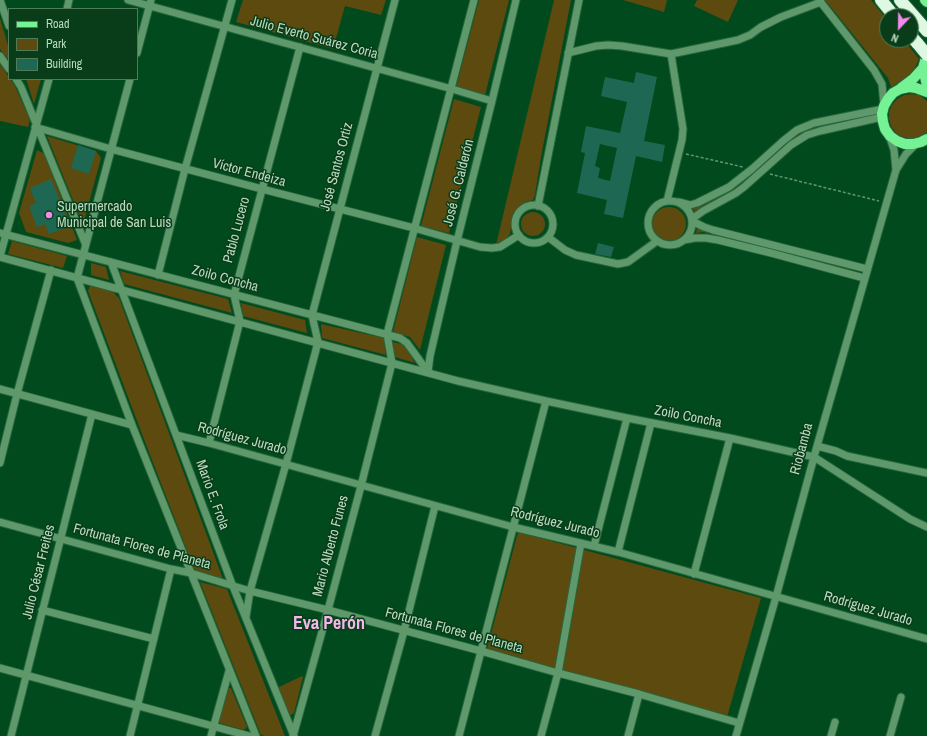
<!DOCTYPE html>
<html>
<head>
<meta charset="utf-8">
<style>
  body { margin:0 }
  #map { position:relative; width:927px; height:736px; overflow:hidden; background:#004a1d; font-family:"Archivo Narrow",sans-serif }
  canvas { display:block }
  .legend { position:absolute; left:8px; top:8px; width:130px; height:72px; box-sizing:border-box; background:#093d1a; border:1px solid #507c5c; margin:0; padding:5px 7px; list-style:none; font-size:12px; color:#bbdbc0 }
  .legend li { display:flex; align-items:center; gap:8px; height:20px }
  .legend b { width:20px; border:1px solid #507c5c }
  .north { position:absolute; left:879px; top:8px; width:40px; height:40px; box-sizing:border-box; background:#093d1a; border:1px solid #507c5c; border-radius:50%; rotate:202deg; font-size:11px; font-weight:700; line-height:16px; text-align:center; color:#bbdbc0 }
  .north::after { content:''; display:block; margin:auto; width:14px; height:18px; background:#f689ee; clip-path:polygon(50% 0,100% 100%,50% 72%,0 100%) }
</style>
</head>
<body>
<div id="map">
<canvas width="927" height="736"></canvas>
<ul class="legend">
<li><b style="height:5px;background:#75f294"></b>Road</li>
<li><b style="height:11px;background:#5d4a0f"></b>Park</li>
<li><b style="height:11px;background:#1e6853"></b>Building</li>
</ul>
<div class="north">N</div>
</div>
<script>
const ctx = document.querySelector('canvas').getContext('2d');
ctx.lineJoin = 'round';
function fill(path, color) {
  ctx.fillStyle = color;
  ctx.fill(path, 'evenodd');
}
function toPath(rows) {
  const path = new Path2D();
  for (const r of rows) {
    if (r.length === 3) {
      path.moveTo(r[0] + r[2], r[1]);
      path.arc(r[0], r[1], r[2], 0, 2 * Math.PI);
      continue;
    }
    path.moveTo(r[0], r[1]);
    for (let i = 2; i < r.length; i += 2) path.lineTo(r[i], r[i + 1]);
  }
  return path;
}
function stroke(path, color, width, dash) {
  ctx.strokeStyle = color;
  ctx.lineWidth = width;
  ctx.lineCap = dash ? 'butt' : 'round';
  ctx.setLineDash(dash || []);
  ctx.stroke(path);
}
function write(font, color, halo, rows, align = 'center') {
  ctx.font = font + ' "Archivo Narrow",sans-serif';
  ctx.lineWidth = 3;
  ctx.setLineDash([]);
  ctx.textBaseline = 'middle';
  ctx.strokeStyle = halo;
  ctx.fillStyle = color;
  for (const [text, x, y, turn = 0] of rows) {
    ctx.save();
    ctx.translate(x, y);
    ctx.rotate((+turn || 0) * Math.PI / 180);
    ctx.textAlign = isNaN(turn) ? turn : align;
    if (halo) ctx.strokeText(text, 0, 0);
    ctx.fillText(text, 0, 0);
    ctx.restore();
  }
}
fill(toPath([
  [243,0,386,0,381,15,345,6,333,49,236,22],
  [479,0,509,0,485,95,456,87],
  [554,0,571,0,541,157,535,195,533,200,526,202,513,213,510,234,506,239,500,243,496,245],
  [623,0,667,0,664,12],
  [697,0,738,0,728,22,694,6],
  [825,0,871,0,887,20,887,40,904,40,919,59,914,70,907,78,891,87,888,78],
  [0,18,9,49,9,61,0,49],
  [0,64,9,77,9,79,10,79,15,86,30,120,28,127,0,121],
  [26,79,41,79,34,104],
  [911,94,919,95,927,101,927,132,921,137,914,139,907,138,900,136,895,132,891,126,889,119,889,112,892,105,897,99,904,95],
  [454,99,481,107,449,233,421,226],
  [885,112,886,113,829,125,808,130,796,137,762,167,736,188,708,204,695,213,693,208,703,205,733,188,759,168,786,143,800,132,814,127,828,123],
  [47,136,96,151,101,158,83,225],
  [37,150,45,154,77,240,68,243,26,232,19,213],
  [669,224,17],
  [533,224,12],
  [697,228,706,232,852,268,852,270,708,233,703,232,696,233],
  [417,237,446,245,420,350,410,337,393,332],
  [12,241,67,256,63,268,8,254],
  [91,263,106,267,109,280,91,275],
  [120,271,228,299,232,313,124,284],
  [90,285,112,291,119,298,223,579,195,571,145,442,88,291],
  [241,303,305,320,307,333,243,316],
  [321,324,384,338,386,355,322,338],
  [393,342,401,344,407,349,415,363,395,357],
  [518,532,761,598,727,717,487,649],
  [200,582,227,589,285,736,265,736,261,735],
  [302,676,303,677,294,713,289,716,277,688],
  [228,688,231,688,247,727,244,730,219,723]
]), '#5d4a0f');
fill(toPath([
  [636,72,657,77,644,141,665,145,662,162,636,156,623,218,604,214,607,200,577,193,585,153,581,152,586,126,620,133,627,102,601,96,605,77,634,83],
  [600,144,617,148,610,181,598,178,600,168,595,166],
  [78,145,96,151,89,174,71,168],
  [51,179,70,226,49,234,45,224,37,227,29,206,36,203,30,188],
  [598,243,614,247,611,257,595,254]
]), '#1e6853');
const minor = toPath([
  [0,0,9,26],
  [128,0,452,89,492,101],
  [819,0,874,70,882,84,884,106],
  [67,9,69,0],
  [137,53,151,0],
  [568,53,596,46,608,45,622,46,671,54,683,129,682,140,667,201],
  [671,54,738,40,750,35,761,27,781,17,821,2],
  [0,56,9,69],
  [16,79,21,87,85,243],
  [130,79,77,278,132,425,256,736],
  [35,127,111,149,262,189,414,228,480,247,492,248,500,247,519,235],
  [889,135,894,150,896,170],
  [670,223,22],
  [679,202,690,205,697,203,729,187,752,169,783,141,797,130,814,123,883,109],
  [534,224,19],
  [538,206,579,0],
  [692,219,703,211,736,193,744,187,791,145,807,135,820,131,882,117],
  [692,221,704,227,713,230,867,269],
  [0,233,400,338,407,343,428,372],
  [548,237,565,250,576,255,618,264,628,262,657,241],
  [684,240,695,238,706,238,718,240,771,253,864,278],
  [0,256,49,79],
  [0,257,458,381,546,401,627,418,730,438,814,457,910,519,927,527],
  [111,262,232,584,294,736],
  [158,275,185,169,232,0],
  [428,372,430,356,457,241,492,101,516,0],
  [0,389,132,425],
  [176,435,209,443,513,527,618,552,927,639],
  [209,443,240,321,234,295,300,47],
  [817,446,836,451,847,456,927,473],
  [0,463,17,394,51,270],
  [0,522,171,569,191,573,250,591,328,610,481,651,558,673,639,694,739,723],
  [594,546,627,418],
  [618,552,651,423],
  [694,574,730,438],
  [42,610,154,639],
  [246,617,250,591,286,464,318,342,312,315,395,0],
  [0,668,249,736],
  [11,736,92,414],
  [130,736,171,569],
  [211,736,229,671],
  [293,736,297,722,328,610,361,486,392,363,387,334,474,0],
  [375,736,404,631,435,506],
  [459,736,546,401],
  [541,736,558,673,581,543],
  [628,736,639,694],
  [736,736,776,597,817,446,896,170,906,154,917,143],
  [831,736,835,722],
  [890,736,901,697]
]);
const major = toPath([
  [925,0,927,2],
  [923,68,927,86],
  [901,88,913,79,923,68,927,54],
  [927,92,916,88,909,87,900,89,893,93,888,99,884,106,882,114,883,122,885,129,890,136,897,141,905,144,913,144,921,142,927,139]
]);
const highway = toPath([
  [881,0,894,16],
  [900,0,927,31],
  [911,36,918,44]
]);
stroke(minor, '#25673e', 9);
stroke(major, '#25673e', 12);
stroke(highway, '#25673e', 14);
stroke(toPath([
  [686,154,743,167],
  [770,174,879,201]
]), '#629673', 1.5, [3, 2]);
stroke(minor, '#5f986b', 7);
stroke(major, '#75f294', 10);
stroke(highway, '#def8e2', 12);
const highwayBridge = toPath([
  [918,44,927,55]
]);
stroke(highwayBridge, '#25673e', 14, []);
stroke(highwayBridge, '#def8e2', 12);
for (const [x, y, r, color] of [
  [49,215,4,"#f689ee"]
]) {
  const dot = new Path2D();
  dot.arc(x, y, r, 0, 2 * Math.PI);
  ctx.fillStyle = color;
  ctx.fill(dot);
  stroke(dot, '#093d1a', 1.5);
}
write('14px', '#bbdbc0', '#093d1a', [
  ["Julio Everto Suárez Coria",314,38,15],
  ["José Santos Ortiz",337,167,-75],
  ["Víctor Endeiza",249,173,15],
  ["José G. Calderón",459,183,-76],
  ["Pablo Lucero",237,230,-75],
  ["Zoilo Concha",225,279,15],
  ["Zoilo Concha",688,417,11],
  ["Rodríguez Jurado",242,439,15],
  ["Riobamba",802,449,-75],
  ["Mario E. Frola",212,495,70],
  ["Rodríguez Jurado",555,523,14],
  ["Mario Alberto Funes",331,546,-75],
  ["Fortunata Flores de Planeta",142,547,15],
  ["Julio César Freites",39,572,-76],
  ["Rodríguez Jurado",868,609,16],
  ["Fortunata Flores de Planeta",454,631,15]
]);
write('14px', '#bbdbc0', '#093d1a', [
  ["Supermercado",57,207],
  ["Municipal de San Luis",57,223]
], 'left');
write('bold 18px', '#f3b6ed', '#093d1a', [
  ["Eva Perón",329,624]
]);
</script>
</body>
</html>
